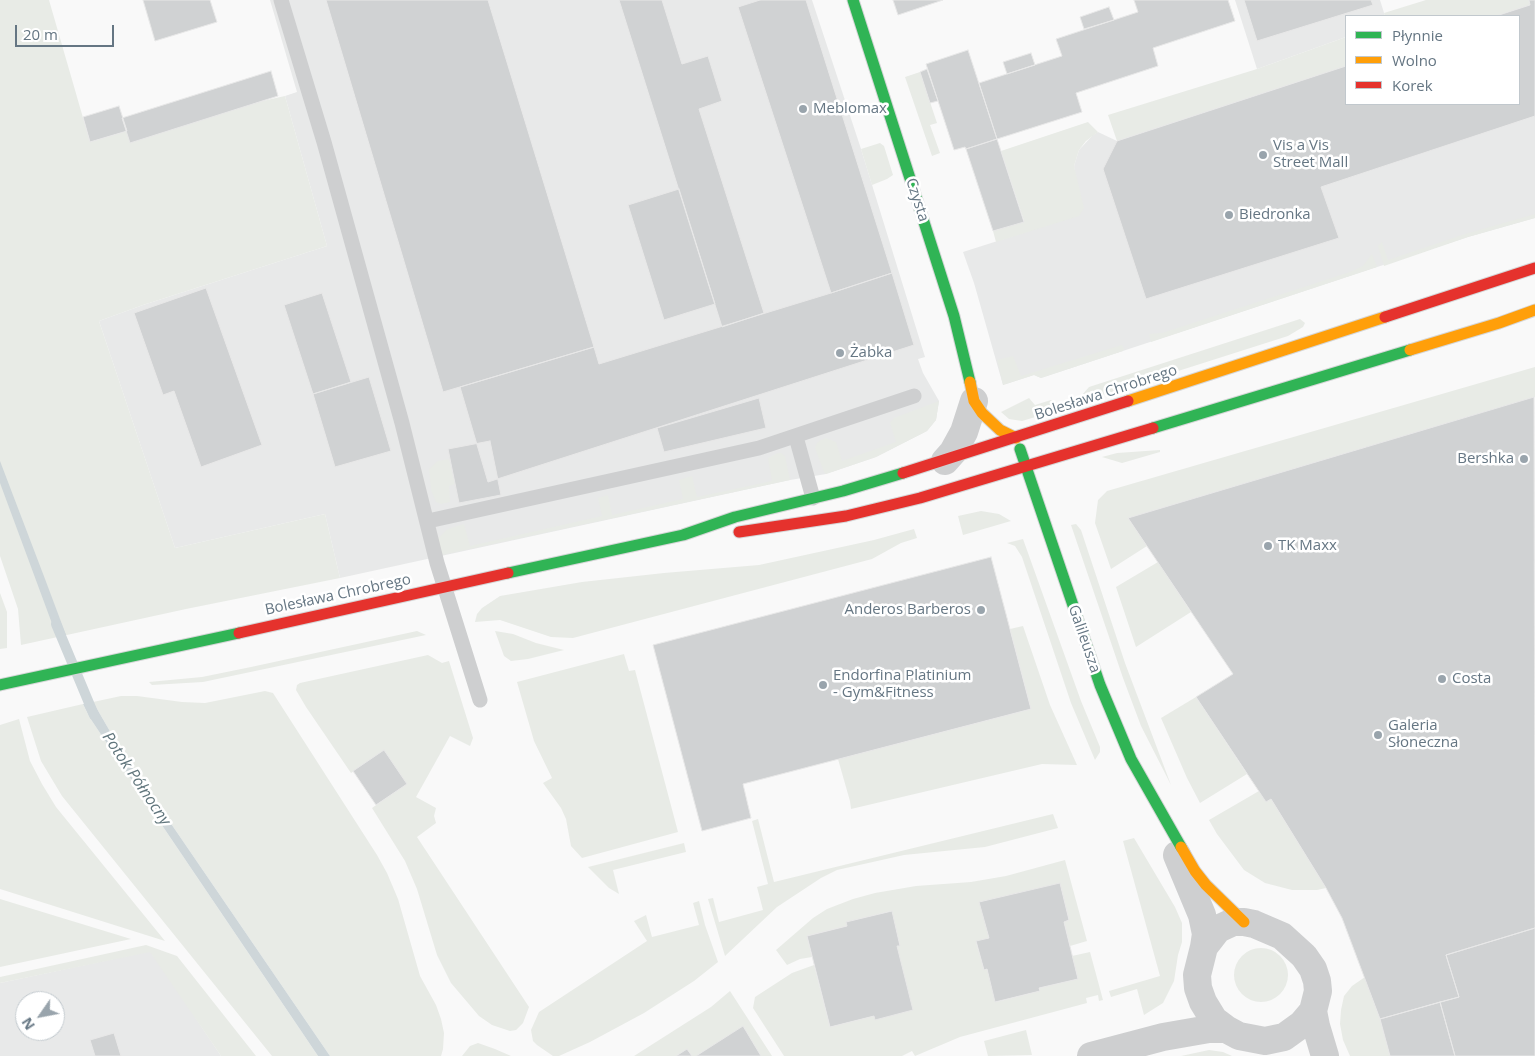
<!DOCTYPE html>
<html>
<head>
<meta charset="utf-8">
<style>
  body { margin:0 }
  #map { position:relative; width:1535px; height:1056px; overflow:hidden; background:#f9f9f9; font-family:"Open Sans",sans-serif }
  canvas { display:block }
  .legend { position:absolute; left:1345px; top:15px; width:175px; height:90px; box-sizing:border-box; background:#fff; border:1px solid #c1c8cd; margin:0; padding:6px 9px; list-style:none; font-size:15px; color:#657683 }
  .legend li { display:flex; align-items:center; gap:10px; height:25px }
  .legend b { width:25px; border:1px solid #c1c8cd }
  .north { position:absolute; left:15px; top:991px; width:50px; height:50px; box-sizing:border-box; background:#fff; border:1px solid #c1c8cd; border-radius:50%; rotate:237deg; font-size:14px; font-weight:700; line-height:20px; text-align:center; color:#657683 }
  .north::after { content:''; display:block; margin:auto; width:18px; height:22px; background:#99a4ac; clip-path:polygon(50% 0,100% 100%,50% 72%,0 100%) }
  .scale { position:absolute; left:15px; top:25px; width:99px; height:22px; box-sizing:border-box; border:2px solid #657683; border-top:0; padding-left:6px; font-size:15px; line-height:18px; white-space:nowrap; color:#657683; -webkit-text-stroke:4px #fff; paint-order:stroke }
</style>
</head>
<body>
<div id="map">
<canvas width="1535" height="1056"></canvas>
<ul class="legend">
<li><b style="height:6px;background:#30b455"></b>Płynnie</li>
<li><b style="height:6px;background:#ff9f0a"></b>Wolno</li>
<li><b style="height:6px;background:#e5322d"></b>Korek</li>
</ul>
<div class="north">N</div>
<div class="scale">20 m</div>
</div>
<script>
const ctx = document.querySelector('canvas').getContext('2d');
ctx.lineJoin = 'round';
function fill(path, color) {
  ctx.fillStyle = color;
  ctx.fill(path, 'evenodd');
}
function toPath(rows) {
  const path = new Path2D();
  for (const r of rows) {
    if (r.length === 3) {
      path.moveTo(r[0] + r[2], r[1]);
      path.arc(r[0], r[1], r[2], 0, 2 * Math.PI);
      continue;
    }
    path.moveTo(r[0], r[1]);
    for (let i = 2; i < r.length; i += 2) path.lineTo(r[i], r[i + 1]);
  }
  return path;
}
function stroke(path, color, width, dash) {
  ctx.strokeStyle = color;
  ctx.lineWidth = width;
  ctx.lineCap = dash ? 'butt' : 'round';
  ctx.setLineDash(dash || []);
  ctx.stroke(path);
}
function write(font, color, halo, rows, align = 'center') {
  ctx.font = font + ' "Open Sans",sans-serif';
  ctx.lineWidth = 5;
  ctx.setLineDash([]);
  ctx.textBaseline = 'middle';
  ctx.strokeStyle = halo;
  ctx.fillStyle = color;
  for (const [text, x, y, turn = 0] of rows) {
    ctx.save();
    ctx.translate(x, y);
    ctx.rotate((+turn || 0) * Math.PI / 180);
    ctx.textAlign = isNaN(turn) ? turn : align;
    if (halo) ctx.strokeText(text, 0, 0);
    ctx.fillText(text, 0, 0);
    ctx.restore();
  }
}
fill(toPath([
  [270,0,812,0,861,149,925,357,918,359,923,373,939,401,936,420,927,431,876,457,826,474,790,480,340,578,325,514,175,548,99,321,143,305,327,246,285,96,297,92],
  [1235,0,1380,0,1385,16,1346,16,1346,37,1257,69],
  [1529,0,1535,0,1535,218,1468,237,1041,378,1034,375,1003,385,974,283,963,252,1079,215,1074,166,1079,150,1093,135,1098,132,1117,141,1346,66,1346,104,1519,104,1519,16,1496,16,1530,5],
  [151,951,221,1056,0,1056,0,983],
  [25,1001,55,1001,55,1031,25,1031]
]), '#e8e9e9');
fill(toPath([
  [0,0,49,0,90,142,127,131,285,96,327,246,143,305,99,321,175,548,325,514,340,578,186,609,21,645,18,609,0,556],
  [1426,0,1529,0,1530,5,1496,16,1385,16,1384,13],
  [1346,37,1346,66,1117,141,1108,115,1257,69],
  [920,72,937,123,930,125,940,153,932,156,905,77],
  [1088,122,1098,132,1086,141,1079,150,1074,166,1084,208,1079,216,996,242,993,231,1024,221,1001,151],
  [880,143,884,146,893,175,887,179,872,185,861,149],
  [1535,214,1535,218,1468,237,1384,266,1378,246,1382,242,1388,260,1465,234],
  [1372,254,1377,267,1151,342,1149,334,1162,333,1350,272,1363,266],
  [1300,319,1305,323,1303,327,1288,336,1084,401,1082,395,1089,387],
  [1122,345,1124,349,1123,351,1041,378,1034,375,1003,385,997,360,1013,356,1021,376],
  [1535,367,1535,397,1128,518,1147,546,1111,569,1095,523,1098,500,1107,491],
  [1029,398,1035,405,1051,400,1056,403,1059,410,1022,421,1009,419,1001,412],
  [939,401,936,420,927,431,876,457,826,474,824,472,815,448,817,443,821,440,826,438,836,442,842,461,896,442,890,423,894,418],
  [1160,450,1160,452,1122,463,1102,457,1117,453],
  [778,453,781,453,785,456,790,480,442,555,438,538,448,529,464,524,470,546,602,516,598,498,608,495,612,515,683,499,679,480,692,476,697,497,772,481,768,458],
  [449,459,455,484,449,486,450,502,441,504,436,502,431,490,429,469,438,461],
  [981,511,999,514,1011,521,963,535,958,516],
  [1076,524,1081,530,1125,663,1171,785,1141,726,1123,678,1071,525],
  [914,529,917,538,901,543,872,559,573,638,551,637,500,620,475,622,477,614,482,608,500,596,582,582,664,573,759,565,874,540],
  [1023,539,1081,701,1100,747,1100,752,1095,760,1071,703,1022,557,1015,546,1007,543],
  [1158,562,1191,612,1136,647,1116,587],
  [0,593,7,612,7,648,0,649],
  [1023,626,1050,705,1077,765,1042,764,851,809,850,801,838,759,1031,709,1010,629],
  [417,631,426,635,203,682,152,685,149,682,202,677,251,667],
  [495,631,513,634,536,643,564,650,528,659,511,661,504,656],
  [624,654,629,671,635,670,678,832,582,858,571,846,566,819,561,808,543,783,552,778,534,741,517,682],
  [428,655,442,663,449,661,473,738,470,746,450,736,416,797,436,808,434,816,436,823,417,837,529,1007,523,1023,516,1030,510,1031,492,1025,479,1016,451,983,437,955,417,889,405,861,372,808,406,784,384,751,351,773,306,707,296,690,297,685,300,683],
  [265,691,273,693,377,855,387,873,398,899,420,976,436,1005,441,1019,444,1033,443,1049,441,1056,330,1056,122,752,93,702,121,696,137,696,182,702,205,703],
  [1196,697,1247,774,1200,803,1187,778,1161,718],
  [83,704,90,718,128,775,318,1056,272,1056,62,796,41,761,27,717],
  [19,719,30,761,42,784,56,807,165,941,0,889,0,725],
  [1259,791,1271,799,1326,888,1317,890,1292,890,1265,883,1244,870,1217,834,1209,820],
  [1053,814,1058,828,985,847,904,855,837,870,821,878,777,907,725,956,708,899,713,898,719,922,763,910,757,887,768,884,752,821,758,819,774,882],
  [1134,838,1175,907,1182,923,1182,942,1178,955,1174,981,1163,1003,1144,1015,1137,989,1111,997,1109,991,1160,976,1123,841],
  [684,843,686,852,613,870,619,894,609,888,588,867],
  [1065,860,1087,941,1070,946,1064,922,1069,920,1060,884,980,902,989,938,976,942,984,970,987,969,996,1002,1040,991,1039,988,1078,979,1072,956,1090,952,1103,1000,1099,1001,1098,995,1086,998,1087,1003,960,1037,915,1056,912,1051,902,1056,784,1056,753,1008,755,997,792,973,814,965,830,1027,874,1016,897,946,900,945,891,911,847,922,847,926,807,936,812,957,800,959,787,965,776,950,813,918,827,909,853,899,875,893,916,886,971,882,1006,876],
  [0,899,131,939,0,967],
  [699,901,705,925,718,962,694,981,644,1013,590,1042,559,1056,553,1056,537,1045,533,1041,531,1030,539,1012,647,941,634,921,646,915,652,937,699,925,693,903],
  [146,945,177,956,256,1056,221,1056,150,952,0,983,0,977],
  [1261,975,27],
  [1365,977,1380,1019,1390,1056,1350,1056,1343,1040,1340,1024,1341,1010,1344,996,1352,986],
  [730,991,772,1056,761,1056,743,1027,696,1056,692,1056,687,1049,676,1056,634,1056,711,1007],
  [1026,1030,1032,1055,988,1056,984,1041],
  [478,1043,495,1049,511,1056,462,1056,470,1046],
  [1209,1050,1223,1052,1232,1056,1181,1056]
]), '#e8ebe6');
fill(toPath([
  [0,461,45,579,66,635,57,637,0,483],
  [93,702,122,752,330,1056,318,1056,128,775,90,718,83,704]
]), '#ced6d9');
stroke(toPath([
  [56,624,94,715]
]), '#ced6d9', 10);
const building = toPath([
  [143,0,210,0,217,22,155,41,143,0],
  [326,0,488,0,594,347,443,392,326,0],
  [619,0,662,0,682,64,708,56,722,101,699,109,764,313,722,327,619,0],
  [760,0,806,0,892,273,831,293,738,7,760,0],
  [893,0,943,0,898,15,893,0],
  [1134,0,1228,0,1235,21,1153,48,1158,66,1076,93,1082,112,997,139,979,83,1062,56,1056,39,1138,12,1134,0],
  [1244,0,1371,0,1373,5,1257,41,1244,0],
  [1529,0,1535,0,1535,116,1321,187,1339,238,1146,299,1103,169,1117,141,1346,66,1346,104,1519,104,1519,16,1496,16,1530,5,1529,0],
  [1109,7,1114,20,1084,29,1080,17,1109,7],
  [968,50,997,139,966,149,965,147,954,150,926,64,968,50],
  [1031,53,1035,65,1007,74,1003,62,1031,53],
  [927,69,938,101,930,103,920,72,927,69],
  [271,71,278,96,130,143,122,118,271,71],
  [119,106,127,131,90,142,83,117,119,106],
  [997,139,1024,222,993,231,966,149,997,139],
  [679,189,715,304,664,320,628,205,679,189],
  [892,273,914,345,488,482,460,387,594,347,599,364,831,293,892,273],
  [206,288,262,445,201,467,174,391,163,395,134,313,206,288],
  [322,293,351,382,313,394,284,305,322,293],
  [369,377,391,451,335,467,313,394,369,377],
  [1534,397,1535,928,1446,955,1459,997,1380,1019,1342,918,1326,888,1271,799,1266,802,1196,697,1233,674,1128,518,1534,397],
  [759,398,766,428,664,452,657,428,759,398],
  [490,441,501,495,459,503,448,449,490,441],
  [991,557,1031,709,743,784,751,818,702,831,653,645,991,557],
  [384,750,407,784,376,805,353,771,384,750],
  [1060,883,1069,920,1064,922,1078,979,1039,988,1040,991,995,1002,987,969,984,970,976,941,989,938,979,902,1060,883],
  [892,911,900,946,897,946,913,1010,875,1020,874,1016,830,1027,807,936,847,926,846,922,892,911],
  [1535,928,1535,1056,1455,1056,1440,1002,1459,997,1446,955,1535,928],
  [1440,1002,1455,1056,1390,1056,1380,1019,1440,1002],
  [743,1026,761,1056,696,1056,743,1026],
  [114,1033,121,1056,95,1056,90,1040,114,1033],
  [687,1049,692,1056,676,1056,687,1049]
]);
fill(building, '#d0d2d3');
stroke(building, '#e8e8e8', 1);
const fast = toPath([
  [853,0,954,316,970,382],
  [1153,428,1410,350],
  [1020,449,1100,685,1131,759,1181,847],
  [508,573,683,535,735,517,843,491,903,473],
  [0,685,239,633]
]);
const slow = toPath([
  [1410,350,1499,323,1535,310],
  [970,382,974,401,982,413,1000,430,1016,438],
  [1128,401,1385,317],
  [1181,847,1195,871,1206,885,1244,922]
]);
const jam = toPath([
  [1385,317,1535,268],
  [903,473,1128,401],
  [739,532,846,516,920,498,1153,428],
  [239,633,508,573]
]);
stroke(fast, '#d5d6d7', 13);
stroke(slow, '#d5d6d7', 13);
stroke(jam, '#d5d6d7', 13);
stroke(toPath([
  [281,0,324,142,402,423,437,563,480,700],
  [796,437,813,498],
  [428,521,759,448,914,396]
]), '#cecfd0', 15);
stroke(toPath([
  [945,461,953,452,964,432,974,401],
  [1177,855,1202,915,1206,934,1204,947],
  [1233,922,1244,922,1254,924,1282,936,1304,956,1313,969,1317,981,1318,991,1313,1011,1302,1024,1284,1037,1265,1041,1239,1036,1226,1029,1214,1020,1203,1002,1198,988,1197,975,1204,947,1218,929,1233,922],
  [1313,1011,1316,1026,1325,1056],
  [1091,1056,1163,1037,1209,1029,1226,1029]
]), '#cecfd0', 28);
stroke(fast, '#30b455', 11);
stroke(slow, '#ff9f0a', 11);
stroke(jam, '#e5322d', 11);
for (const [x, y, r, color] of [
  [803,109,5,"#99a4ac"],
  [1263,155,5,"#99a4ac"],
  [1229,215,5,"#99a4ac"],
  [840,353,5,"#99a4ac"],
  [1524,459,5,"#99a4ac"],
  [1268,546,5,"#99a4ac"],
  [981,610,5,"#99a4ac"],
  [1442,679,5,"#99a4ac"],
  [823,685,5,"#99a4ac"],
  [1378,735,5,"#99a4ac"]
]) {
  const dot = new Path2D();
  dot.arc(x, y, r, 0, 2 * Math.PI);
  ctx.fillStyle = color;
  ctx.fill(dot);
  stroke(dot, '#fff', 2);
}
write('15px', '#657683', '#fff', [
  ["Meblomax",813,109],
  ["Vis a Vis",1273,146],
  ["Street Mall",1273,163],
  ["Biedronka",1239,215],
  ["Żabka",850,353],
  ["Bershka",1514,459,"right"],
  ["TK Maxx",1278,546],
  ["Anderos Barberos",971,610,"right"],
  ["Endorfina Platinium",833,676],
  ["- Gym&Fitness",833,693],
  ["Costa",1452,679],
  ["Galeria",1388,726],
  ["Słoneczna",1388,743]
], 'left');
write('15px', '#657683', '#fff', [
  ["Czysta",917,200,72],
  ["Bolesława Chrobrego",1106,393,-18],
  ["Bolesława Chrobrego",338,595,-12],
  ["Galileusza",1084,639,71]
]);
write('italic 16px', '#60757c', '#fff', [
  ["Potok Północny",136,779,56]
]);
</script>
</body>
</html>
